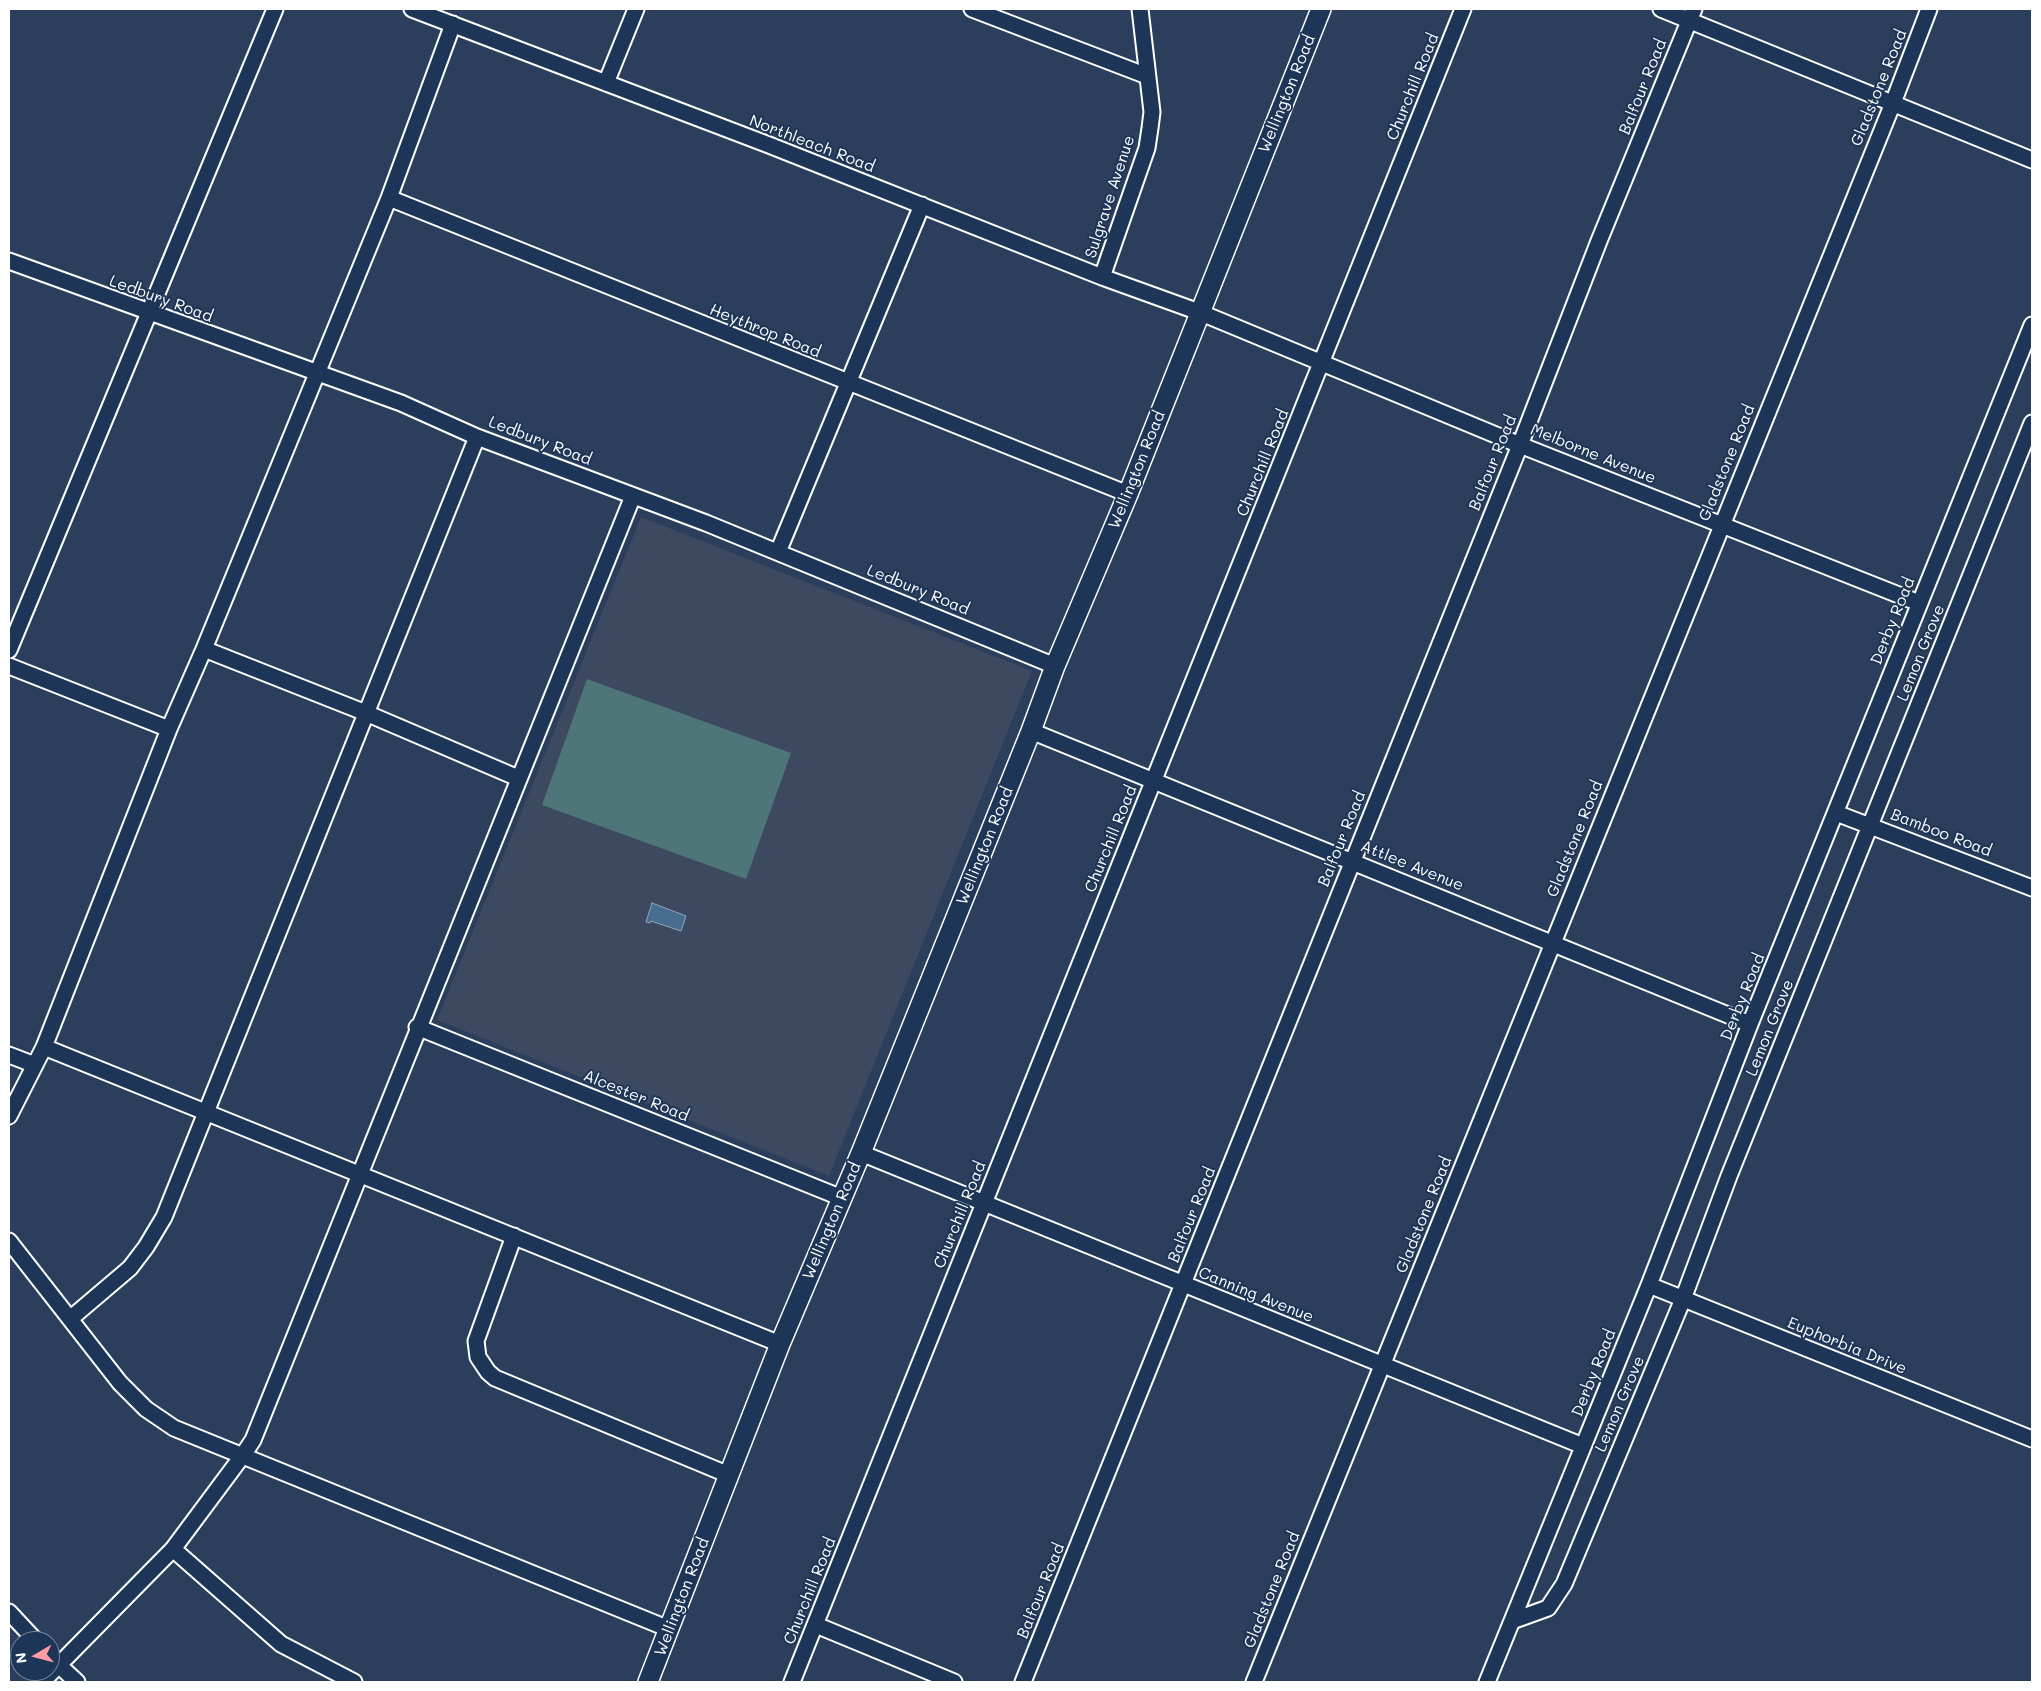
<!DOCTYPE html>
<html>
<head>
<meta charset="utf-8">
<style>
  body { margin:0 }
  #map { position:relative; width:2041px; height:1691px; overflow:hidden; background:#2b3e5b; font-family:Mali,sans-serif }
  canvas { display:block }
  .frame { position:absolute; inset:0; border:10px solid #fff; pointer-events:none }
  .north { position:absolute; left:10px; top:1631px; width:50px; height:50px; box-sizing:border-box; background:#1d3557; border:1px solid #77869a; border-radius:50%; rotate:262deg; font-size:14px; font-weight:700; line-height:20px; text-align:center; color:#fff }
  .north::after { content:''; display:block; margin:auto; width:18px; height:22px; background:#ff9aa2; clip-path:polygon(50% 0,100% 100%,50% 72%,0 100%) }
</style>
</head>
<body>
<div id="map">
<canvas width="2041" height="1691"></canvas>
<div class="frame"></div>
<div class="north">N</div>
</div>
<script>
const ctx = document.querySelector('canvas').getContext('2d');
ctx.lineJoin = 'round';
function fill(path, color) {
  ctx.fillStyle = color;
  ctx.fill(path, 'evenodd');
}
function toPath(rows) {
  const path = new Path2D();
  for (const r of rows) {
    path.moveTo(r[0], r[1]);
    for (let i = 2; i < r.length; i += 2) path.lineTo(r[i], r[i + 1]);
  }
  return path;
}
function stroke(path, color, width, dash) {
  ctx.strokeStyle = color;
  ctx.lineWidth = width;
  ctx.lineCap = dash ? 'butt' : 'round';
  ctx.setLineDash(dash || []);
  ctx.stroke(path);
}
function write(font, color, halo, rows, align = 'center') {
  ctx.font = font + ' Mali,sans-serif';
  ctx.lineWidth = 4;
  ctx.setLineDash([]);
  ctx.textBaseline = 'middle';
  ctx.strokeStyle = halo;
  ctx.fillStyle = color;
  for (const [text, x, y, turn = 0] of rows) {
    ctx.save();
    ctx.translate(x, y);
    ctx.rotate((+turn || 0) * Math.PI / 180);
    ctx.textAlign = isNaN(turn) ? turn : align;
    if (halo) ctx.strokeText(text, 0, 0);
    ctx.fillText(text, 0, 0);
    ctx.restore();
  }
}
fill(toPath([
  [641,517,1032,671,829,1176,437,1020]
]), '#3c4960');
fill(toPath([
  [587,679,791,753,746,879,542,805]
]), '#4e7578');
const water = toPath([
  [652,903,686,916,681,931,651,921,650,923,646,922,652,903]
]);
fill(water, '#476d8f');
stroke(water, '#91a7bc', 1);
const minor = toPath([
  [412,9,769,145,1102,277,1199,312,1520,445,1919,603],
  [972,9,1147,76],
  [1661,9,2032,160],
  [606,83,636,9],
  [389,198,1128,494],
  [9,261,401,403,477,437,706,523,1055,666],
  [1102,277,1147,148,1150,128,1152,112,1140,9],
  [778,552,922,205],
  [204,649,366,713,518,778],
  [9,650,275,9],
  [9,666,169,729],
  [1031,731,1750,1024],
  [1836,813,2032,888],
  [417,1027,842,1198],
  [44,1047,780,1344],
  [9,1055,35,1065],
  [9,1116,44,1047,169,729,204,649,389,198,453,24],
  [861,1153,1583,1446],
  [514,1236,476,1341,478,1357,488,1372,495,1378,729,1475],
  [9,1241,120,1383,146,1409,174,1428,669,1629],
  [1649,1285,2032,1439],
  [70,1319,130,1268,146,1247,164,1217,477,437],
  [173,1549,281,1644,354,1682],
  [9,1612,36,1641],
  [1512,1621,1548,1608,1564,1584,1683,1299,1729,1176,2032,423],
  [816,1625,954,1682],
  [50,1657,77,1682],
  [42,1682,173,1549,243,1455,253,1440,633,496],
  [792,1682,1463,9],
  [1023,1682,1520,445,1599,241,1694,9],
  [1254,1682,1893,103,1929,9],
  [1487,1682,1649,1285,1750,1024,2032,325]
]);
const major = toPath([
  [648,1682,780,1344,861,1153,1031,731,1055,666,1128,494,1321,9]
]);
stroke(minor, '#fff', 19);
stroke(major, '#fff', 22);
stroke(minor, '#1d3557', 15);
stroke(major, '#1d3557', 19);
write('16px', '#fff', '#1d3557', [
  ["Churchill Road",1413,87,-68],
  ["Balfour Road",1643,87,-68],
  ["Gladstone Road",1879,88,-68],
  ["Wellington Road",1287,94,-68],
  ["Northleach Road",812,144,21],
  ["Sulgrave Avenue",1110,197,-72],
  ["Ledbury Road",161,299,20],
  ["Heythrop Road",765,331,22],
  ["Ledbury Road",540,441,21],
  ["Melborne Avenue",1593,454,22],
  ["Churchill Road",1263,463,-68],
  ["Balfour Road",1493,463,-68],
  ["Gladstone Road",1727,463,-68],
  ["Wellington Road",1137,470,-68],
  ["Ledbury Road",918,590,22],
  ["Derby Road",1893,621,-68],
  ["Lemon Grove",1921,653,-68],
  ["Bamboo Road",1941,833,21],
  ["Churchill Road",1111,839,-68],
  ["Balfour Road",1342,839,-68],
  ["Gladstone Road",1575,839,-68],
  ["Wellington Road",985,846,-68],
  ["Attlee Avenue",1412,866,22],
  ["Derby Road",1743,997,-68],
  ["Lemon Grove",1770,1028,-68],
  ["Alcester Road",636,1096,22],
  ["Churchill Road",960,1215,-68],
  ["Balfour Road",1192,1215,-68],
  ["Gladstone Road",1424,1215,-68],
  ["Wellington Road",832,1221,-67],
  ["Canning Avenue",1256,1295,22],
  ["Euphorbia Drive",1847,1346,22],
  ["Derby Road",1594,1373,-68],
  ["Lemon Grove",1620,1404,-67],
  ["Gladstone Road",1272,1590,-68],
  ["Churchill Road",810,1591,-68],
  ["Balfour Road",1041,1591,-68],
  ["Wellington Road",682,1597,-69]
]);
</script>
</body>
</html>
